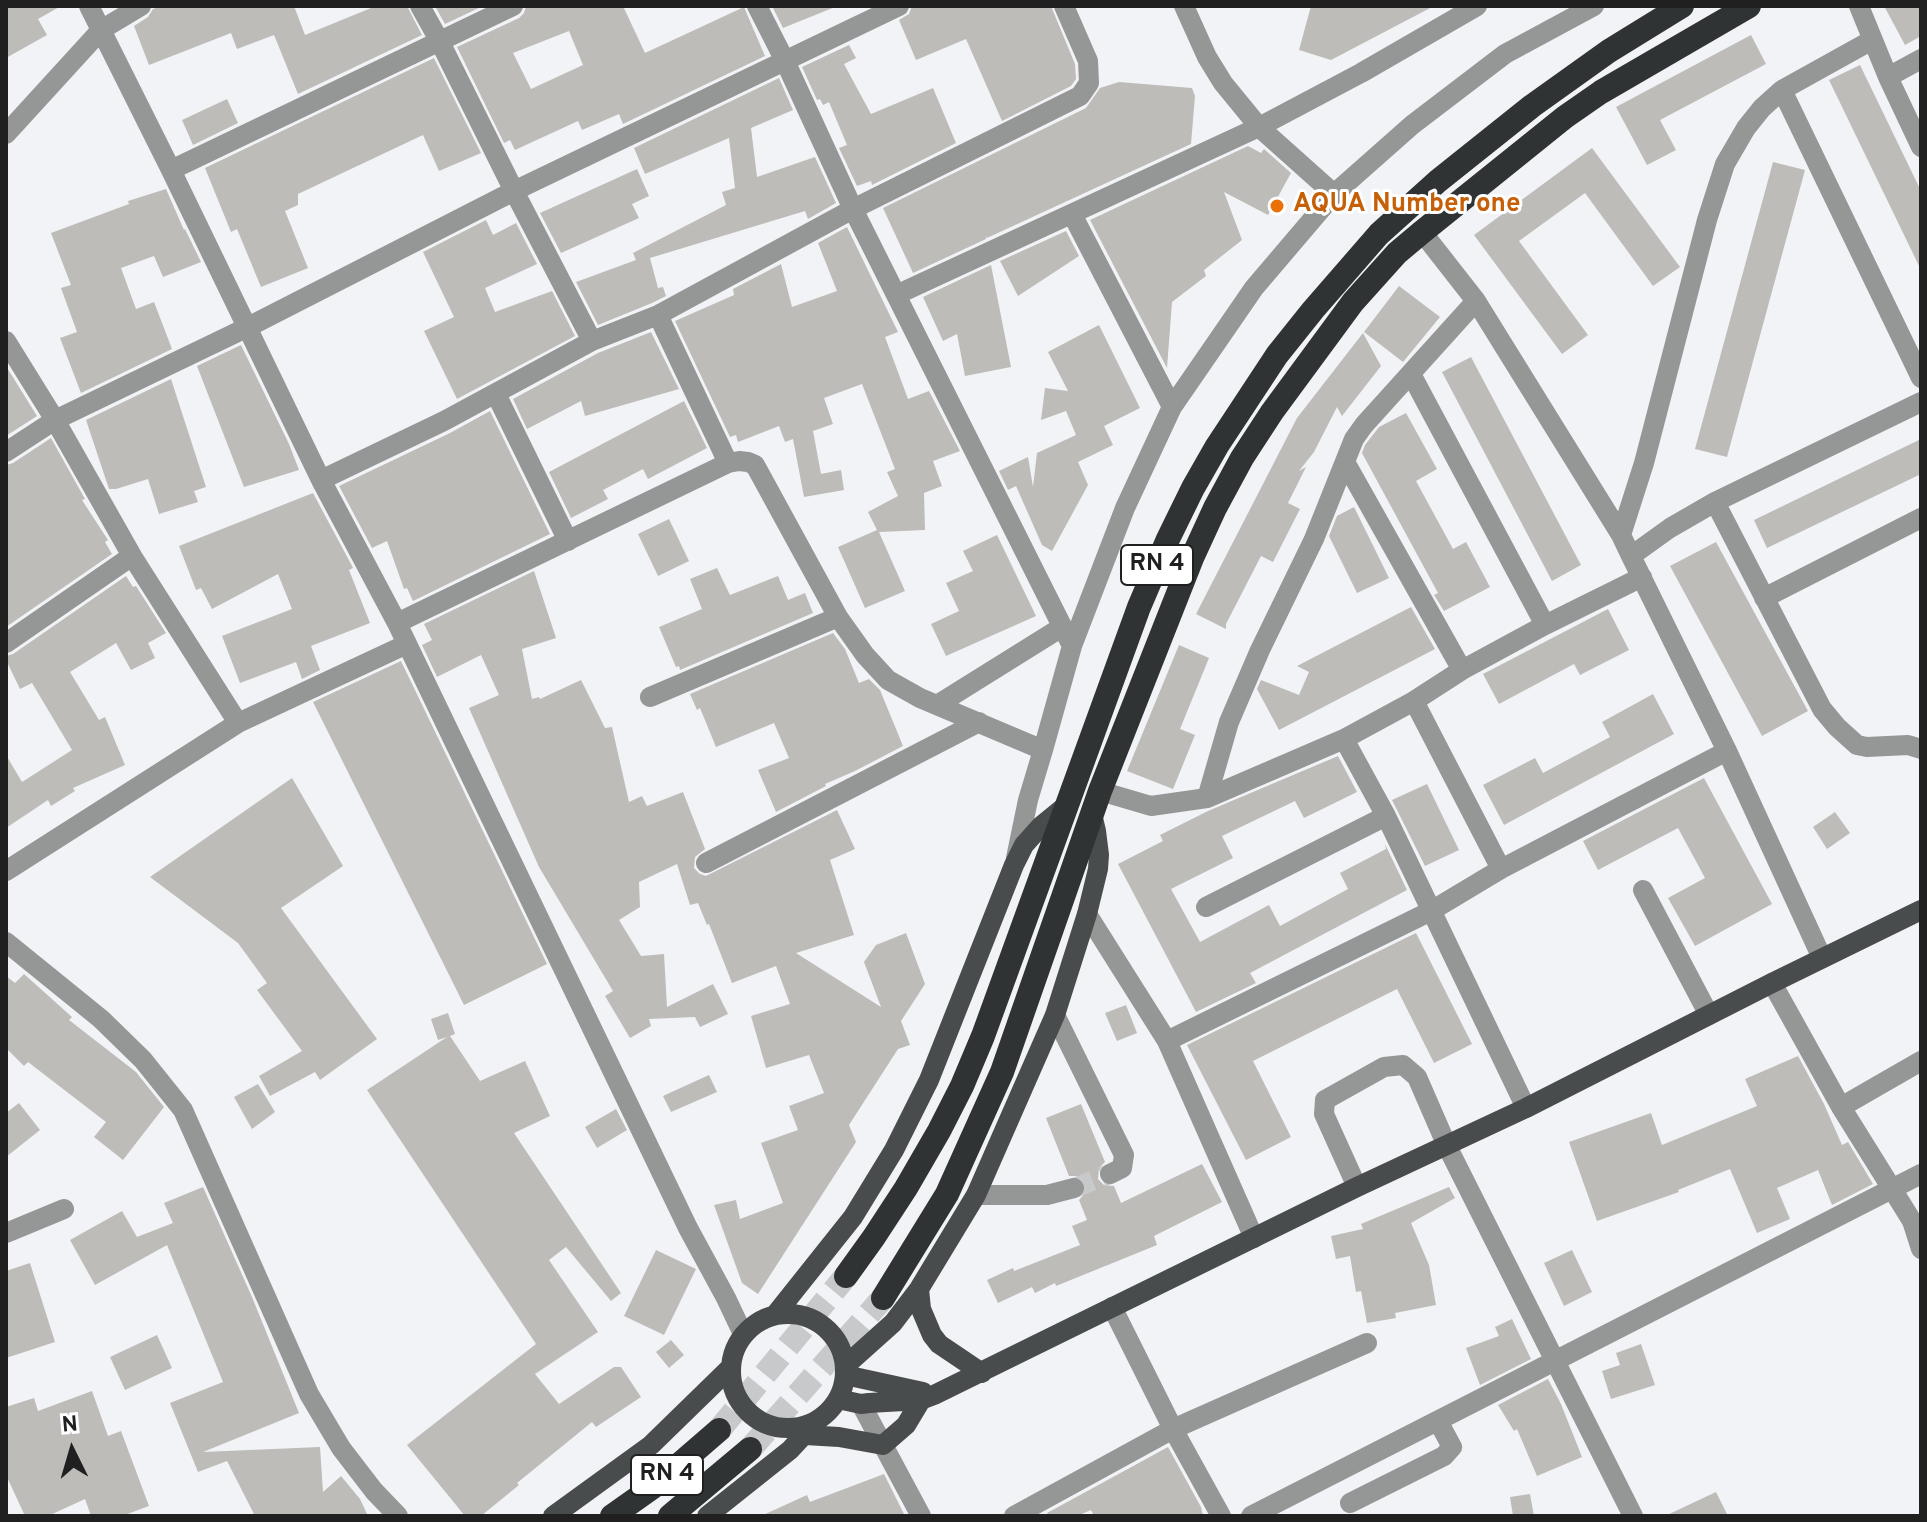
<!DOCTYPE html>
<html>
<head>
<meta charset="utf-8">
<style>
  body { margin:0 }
  #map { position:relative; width:1927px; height:1522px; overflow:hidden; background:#f2f3f6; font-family:Overpass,sans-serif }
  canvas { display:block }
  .frame { position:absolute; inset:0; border:8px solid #202021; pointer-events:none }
  .north { position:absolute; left:32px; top:1410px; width:80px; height:80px; -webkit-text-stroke:6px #fff; paint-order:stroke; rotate:355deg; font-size:22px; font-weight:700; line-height:32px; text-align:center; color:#202021 }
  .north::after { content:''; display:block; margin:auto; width:28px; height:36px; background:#202021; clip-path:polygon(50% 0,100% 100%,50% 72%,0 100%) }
</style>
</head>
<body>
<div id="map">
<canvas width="1927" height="1522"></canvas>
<div class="frame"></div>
<div class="north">N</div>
</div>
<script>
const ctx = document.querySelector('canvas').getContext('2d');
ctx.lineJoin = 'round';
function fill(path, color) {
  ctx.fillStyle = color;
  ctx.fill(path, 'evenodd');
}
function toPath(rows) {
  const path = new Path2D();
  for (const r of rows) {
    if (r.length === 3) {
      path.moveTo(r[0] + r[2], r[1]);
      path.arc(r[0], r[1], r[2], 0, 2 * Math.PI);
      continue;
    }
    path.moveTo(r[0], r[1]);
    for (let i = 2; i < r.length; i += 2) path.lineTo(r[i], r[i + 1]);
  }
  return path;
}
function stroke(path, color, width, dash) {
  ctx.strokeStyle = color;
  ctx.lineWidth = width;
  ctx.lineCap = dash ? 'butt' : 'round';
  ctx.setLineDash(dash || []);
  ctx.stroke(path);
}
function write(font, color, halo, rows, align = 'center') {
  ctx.font = font + ' Overpass,sans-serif';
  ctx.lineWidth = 6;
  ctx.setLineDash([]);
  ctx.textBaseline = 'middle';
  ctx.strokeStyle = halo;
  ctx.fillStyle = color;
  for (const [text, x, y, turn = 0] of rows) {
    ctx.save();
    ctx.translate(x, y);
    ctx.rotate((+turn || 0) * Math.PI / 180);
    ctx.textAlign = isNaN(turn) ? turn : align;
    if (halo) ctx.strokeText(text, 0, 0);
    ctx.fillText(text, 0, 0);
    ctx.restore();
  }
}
fill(toPath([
  [6,6,61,6,38,19,47,35,6,58],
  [161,6,294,6,305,35,376,6,407,6,422,35,298,94,274,35,237,49,231,33,149,65,134,26,148,17,153,9],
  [435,6,483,6,445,24],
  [526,6,623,6,645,53,744,7,765,56,623,124,619,114,582,130,578,121,515,150,510,140,504,143,457,47,519,18,524,13],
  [569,31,583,65,531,89,513,53],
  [772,6,835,6,835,7,783,28],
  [912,6,1051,6,1075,64,1076,79,1071,86,1002,121,966,39,916,60,899,20,909,14],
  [1311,6,1434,6,1331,60,1299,50],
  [1884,6,1921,6,1921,36,1905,45],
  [1751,35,1766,64,1660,120,1676,150,1647,165,1616,107],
  [849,45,856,58,844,64,871,114,933,88,956,143,872,185,871,181,857,186,839,148,847,145,829,102,823,105,820,99,817,100,802,67],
  [434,58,481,153,439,171,423,135,298,194,298,205,285,211,308,268,261,287,237,229,231,232,205,168],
  [1860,65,1921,191,1921,270,1829,80],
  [779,78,793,110,751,128,757,177,815,157,836,203,808,219,805,211,650,258,658,288,663,287,666,296,652,303,598,325,576,282,636,260,633,253,726,205,722,192,735,188,729,138,645,174,634,148],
  [1119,82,1192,88,1195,96,1191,144,987,238,986,236,986,239,913,273,883,208,1086,108,1100,88],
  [227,99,238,123,193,145,182,120],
  [1248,146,1261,153,1264,149,1291,173,1268,215,1224,192,1242,240,1204,270,1206,276,1172,302,1167,368,1090,220],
  [1592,148,1680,267,1653,286,1585,193,1519,241,1588,335,1562,354,1474,235],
  [1773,162,1805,170,1727,457,1695,449],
  [637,169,649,196,632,204,639,218,561,253,540,213],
  [166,189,184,230,185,229,201,262,163,277,154,256,121,268,136,309,154,302,172,349,81,393,60,338,77,332,61,288,71,285,51,233,129,204,128,201],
  [486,220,493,235,516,223,537,264,485,288,495,312,552,291,575,336,457,399,424,331,454,317,423,252],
  [847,227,898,332,885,337,908,399,929,391,960,451,933,461,942,486,924,493,925,530,879,532,905,591,865,608,838,547,877,530,868,512,898,496,887,472,895,469,862,384,824,398,833,424,813,431,821,474,841,470,844,490,804,497,793,439,785,442,779,426,738,442,736,435,730,437,675,321,734,295,733,289,781,264,792,307,837,291,818,243],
  [1066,231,1079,256,1018,296,1000,261],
  [991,265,1011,367,965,376,957,334,943,341,923,297],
  [1399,286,1440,317,1403,362,1364,332],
  [1099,325,1140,408,1104,426,1113,445,1078,462,1088,485,1052,551,1042,545,1016,486,1008,490,999,471,1028,457,1033,487,1037,453,1076,435,1066,411,1041,420,1045,388,1068,391,1048,352],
  [651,332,679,389,585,416,581,401,527,429,513,399,598,353],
  [1363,333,1381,366,1342,416,1337,407,1314,452,1299,471,1306,467,1288,503,1300,509,1273,562,1261,556,1226,624,1226,629,1196,614,1297,418],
  [241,345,289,444,299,470,244,487,197,366],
  [1471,357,1581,565,1552,581,1442,372],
  [6,366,37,416,6,436],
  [171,379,206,487,194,491,198,502,159,514,148,479,116,489,109,489,86,420],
  [684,401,707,448,648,479,643,469,603,490,608,499,571,518,549,472],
  [490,411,550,534,413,601,407,588,404,589,387,541,372,548,339,486,450,433],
  [1406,413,1437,469,1416,481,1453,549,1466,542,1490,587,1444,611,1434,595,1438,593,1362,453,1365,445,1379,427],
  [51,438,85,499,82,500,108,540,105,542,112,554,6,627,6,465,13,463],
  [1921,439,1921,474,1767,548,1754,520],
  [313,493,351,564,353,568,349,570,370,623,311,646,320,670,302,679,296,662,240,683,222,636,292,609,278,574,212,609,201,588,196,590,179,546],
  [1354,507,1389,578,1357,593,1329,536,1337,516],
  [669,519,689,561,658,576,638,534],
  [997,535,1036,616,946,656,931,624,959,611,946,583,973,571,963,551],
  [1716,542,1808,711,1762,736,1670,566],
  [717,568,730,595,778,576,788,600,805,593,813,613,680,670,679,666,676,667,659,627,702,609,690,579],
  [534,571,556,638,522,649,532,699,539,697,540,699,581,680,605,728,612,727,629,802,642,796,647,806,683,792,705,849,695,857,694,868,700,874,706,876,837,810,855,849,830,860,854,935,796,953,881,1007,864,962,876,945,906,933,925,984,901,1021,910,1045,898,1049,849,1125,856,1142,758,1294,742,1283,714,1205,736,1200,740,1219,783,1203,761,1143,798,1130,789,1106,824,1093,809,1055,766,1068,751,1016,790,1004,776,966,732,983,709,924,707,925,698,903,690,905,677,864,639,882,640,907,619,920,641,956,664,954,667,1007,713,984,728,1014,700,1027,695,1017,649,1019,651,1026,630,1038,605,996,613,991,539,867,469,708,499,695,481,655,437,677,422,645,432,640,424,624],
  [126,576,133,587,136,586,166,633,148,643,155,658,131,670,116,643,70,672,99,720,105,717,125,765,73,788,75,791,51,806,48,800,6,828,6,755,22,782,72,750,32,683,20,689,6,660,6,656,13,654],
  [1411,607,1435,649,1279,730,1257,689,1261,680,1299,695,1309,672,1297,666],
  [1608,609,1629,650,1580,675,1574,664,1499,704,1483,674],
  [833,633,845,649,859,683,869,679,880,690,903,746,855,771,825,784,826,786,776,812,758,770,789,758,774,723,716,747,700,708,697,710,690,694],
  [1179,645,1209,658,1180,729,1195,735,1173,789,1127,771],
  [401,661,547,964,464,1005,313,702],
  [1653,694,1674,734,1504,825,1483,785,1535,758,1543,773,1610,737,1602,722],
  [1338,756,1357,792,1304,818,1295,801,1222,836,1233,858,1171,889,1200,942,1269,905,1280,926,1348,889,1340,873,1386,849,1385,844,1407,890,1250,973,1256,983,1196,1012,1118,864,1163,841,1160,835,1208,811],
  [292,778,343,866,281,908,377,1039,320,1080,315,1072,270,1096,259,1076,302,1051,257,990,267,983,238,943,150,877],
  [1704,778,1772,904,1695,946,1668,898,1705,878,1678,828,1598,870,1583,841],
  [1427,784,1459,850,1425,866,1392,800],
  [1835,812,1850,833,1827,849,1813,827],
  [1416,933,1472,1044,1434,1063,1397,989,1253,1061,1291,1137,1246,1160,1187,1045],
  [24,974,72,1017,69,1020,136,1072,164,1107,123,1160,94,1137,106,1122,28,1062,24,1066,6,1048,6,976,15,983],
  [1126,1005,1137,1033,1117,1041,1105,1013],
  [448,1013,455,1034,450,1036,480,1081,525,1061,550,1116,514,1133,621,1293,611,1301,566,1247,549,1260,598,1332,535,1374,559,1404,614,1367,621,1367,641,1397,596,1427,592,1422,517,1483,519,1485,481,1516,465,1516,407,1445,536,1344,367,1090,447,1037,438,1040,431,1019],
  [1798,1056,1824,1104,1842,1145,1848,1142,1873,1184,1832,1205,1818,1170,1777,1188,1790,1219,1757,1233,1730,1169,1678,1190,1679,1192,1597,1221,1569,1142,1651,1113,1662,1145,1757,1106,1745,1079],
  [709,1075,717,1092,671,1112,663,1096],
  [258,1084,275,1112,252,1129,234,1097],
  [19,1103,40,1130,6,1157,6,1113],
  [1081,1104,1105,1162,1099,1168,1098,1179,1104,1185,1114,1186,1121,1203,1202,1164,1222,1202,1154,1236,1157,1245,1056,1286,1055,1283,1035,1293,1032,1287,998,1303,987,1280,1013,1268,1014,1271,1080,1245,1072,1226,1087,1220,1079,1200,1086,1192,1086,1184,1078,1176,1069,1176,1046,1118],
  [616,1109,627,1130,597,1148,585,1127],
  [203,1187,252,1297,299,1413,203,1452,320,1447,323,1492,341,1476,360,1499,368,1516,255,1516,227,1461,198,1472,170,1403,223,1382,167,1245,95,1285,70,1240,122,1211,137,1237,173,1223,164,1203],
  [1449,1187,1455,1198,1411,1223,1429,1265,1436,1305,1395,1313,1396,1318,1367,1323,1361,1291,1356,1292,1350,1256,1336,1259,1331,1236,1363,1229,1361,1224],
  [656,1250,696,1269,664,1335,624,1316],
  [1572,1250,1592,1292,1564,1306,1544,1263],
  [30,1263,55,1342,6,1358,6,1271],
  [1512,1319,1531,1359,1480,1385,1466,1348,1499,1336,1495,1327],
  [157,1335,172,1368,125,1390,110,1357],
  [671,1340,684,1355,669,1368,656,1352],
  [1641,1344,1655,1385,1611,1399,1602,1371,1620,1365,1616,1353],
  [1548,1379,1561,1404,1582,1457,1537,1476,1517,1429,1514,1431,1498,1405],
  [92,1391,108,1436,121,1431,149,1506,122,1516,91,1516,85,1499,48,1516,25,1516,6,1475,6,1407,34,1398,38,1411],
  [1168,1447,1201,1507,1203,1516,1094,1516,1091,1510,1077,1516,1049,1516,1047,1513],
  [884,1474,905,1516,761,1516,807,1495,810,1502],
  [1716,1492,1728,1516,1665,1516],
  [1530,1494,1534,1516,1513,1516,1510,1497]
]), '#bdbcb9');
stroke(toPath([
  [1074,1188,1110,1174]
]), '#c8c9cb', 20, [20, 10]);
stroke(toPath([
  [719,1430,846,1276],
  [750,1449,883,1298]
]), '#c8c9cb', 24, [24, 12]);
stroke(toPath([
  [89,6,101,30,141,6],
  [420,6,440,42,514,191,592,341],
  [757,6,785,61,853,209,1072,646],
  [1184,6,1207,57,1223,83,1259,127,1361,73,1477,6],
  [1859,6,1888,77,1921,147],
  [1872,40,1782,90,1921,378],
  [1888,77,1921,59],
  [6,134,101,30,171,170,321,480,397,623,688,1228,726,1298,743,1334],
  [171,170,513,6],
  [1072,214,1172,407],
  [896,295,1259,127,1334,194],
  [1476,301,1621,535,1631,556,1727,751,1822,958],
  [658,315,728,463],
  [6,341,55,420,132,556,238,723],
  [1411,374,1545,625],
  [496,394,568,541],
  [6,452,55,420,248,327,514,191,899,6],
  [1345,462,1462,670],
  [321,480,444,421,592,341,658,315,853,209,1080,96,1089,83,1088,61,1064,6],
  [1715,502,1822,709,1837,727,1857,745,1867,747,1908,745,1921,749],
  [1621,535,1644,463,1707,220,1725,164,1746,128,1762,108,1782,90],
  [1631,556,1670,528,1715,502,1921,402],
  [1764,598,1921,518],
  [397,623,728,463,739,461,748,462,755,465,838,617,865,655,888,680,920,698,1043,750,1072,646,1125,508,1172,407,1254,288,1334,194,1412,125,1505,54,1594,6],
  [6,643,132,556],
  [650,697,838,617],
  [1414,701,1501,869],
  [937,705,1062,627],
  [1344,739,1386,816,1526,1108],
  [1100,791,1151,806,1207,798,1344,739,1414,701,1462,670,1545,625,1642,577],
  [1207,798,1229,722,1260,650,1314,539,1354,439,1364,425,1476,301,1422,232],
  [1016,858,1028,800,1043,750],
  [706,863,979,722],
  [6,871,238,723,407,644],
  [1643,890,1709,1015],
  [1206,907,1386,816],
  [1087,914,1167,1041,1254,1238],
  [6,942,101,1019,143,1060,183,1110,309,1394,341,1448,374,1491,398,1516],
  [1772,983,1841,1107,1912,1221,1921,1249],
  [1055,1015,1124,1155,1122,1168,1110,1174],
  [1167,1041,1431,911,1501,869,1727,751],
  [1841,1107,1921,1061],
  [1357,1187,1324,1114,1325,1100,1384,1067,1403,1065,1417,1077,1447,1146,1633,1516],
  [976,1195,1047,1195,1074,1188],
  [6,1233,64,1209],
  [1112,1307,1173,1429,1221,1516],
  [861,1404,921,1516],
  [1350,1503,1444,1456,1452,1447,1438,1421],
  [1014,1516,1173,1429,1367,1343],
  [1251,1516,1921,1174]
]), '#959696', 20);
stroke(toPath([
  [919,1289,921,1309,932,1335,939,1344,982,1373],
  [788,1371,57],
  [775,1315,853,1217,894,1150,929,1080,1014,865,1024,845,1041,826,1068,804],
  [845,1366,893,1323,919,1289,976,1195,1055,1015,1087,914,1098,869,1099,855,1096,831,1092,814],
  [845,1375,923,1392],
  [838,1399,861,1404,869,1403,921,1400,934,1395,1357,1187,1526,1108,1772,983,1921,910],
  [805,1435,839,1437,883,1445,906,1425,921,1400],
  [553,1516,651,1445,730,1368],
  [707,1516,790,1450,816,1422]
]), '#494c4c', 20);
stroke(toPath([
  [846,1276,874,1237,906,1188,939,1131,962,1086,983,1036,1139,607,1168,539,1193,488,1217,446,1248,399,1277,355,1313,310,1379,234,1438,181,1532,106,1609,51,1682,6],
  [883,1298,947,1194,1002,1072,1100,791,1192,558,1215,508,1242,458,1272,412,1353,302,1397,253,1422,232,1565,117,1601,92,1749,6],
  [612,1516,653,1487,719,1430],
  [670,1516,750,1449]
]), '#303333', 24);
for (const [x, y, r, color] of [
  [1277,206,8,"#e8710a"]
]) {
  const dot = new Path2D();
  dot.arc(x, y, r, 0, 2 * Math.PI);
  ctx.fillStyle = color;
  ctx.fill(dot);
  stroke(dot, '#fff', 3);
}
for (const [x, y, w] of [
  [1157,565,72],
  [667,1475,72]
]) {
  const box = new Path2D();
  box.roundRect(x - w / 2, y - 20, w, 40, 6);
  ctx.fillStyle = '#fff';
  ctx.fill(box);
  stroke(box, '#202021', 2);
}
write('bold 24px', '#202021', null, [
  ["RN 4",1157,565],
  ["RN 4",667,1475]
]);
write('bold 26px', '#c56008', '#fff', [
  ["AQUA Number one",1293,206]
], 'left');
</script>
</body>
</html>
